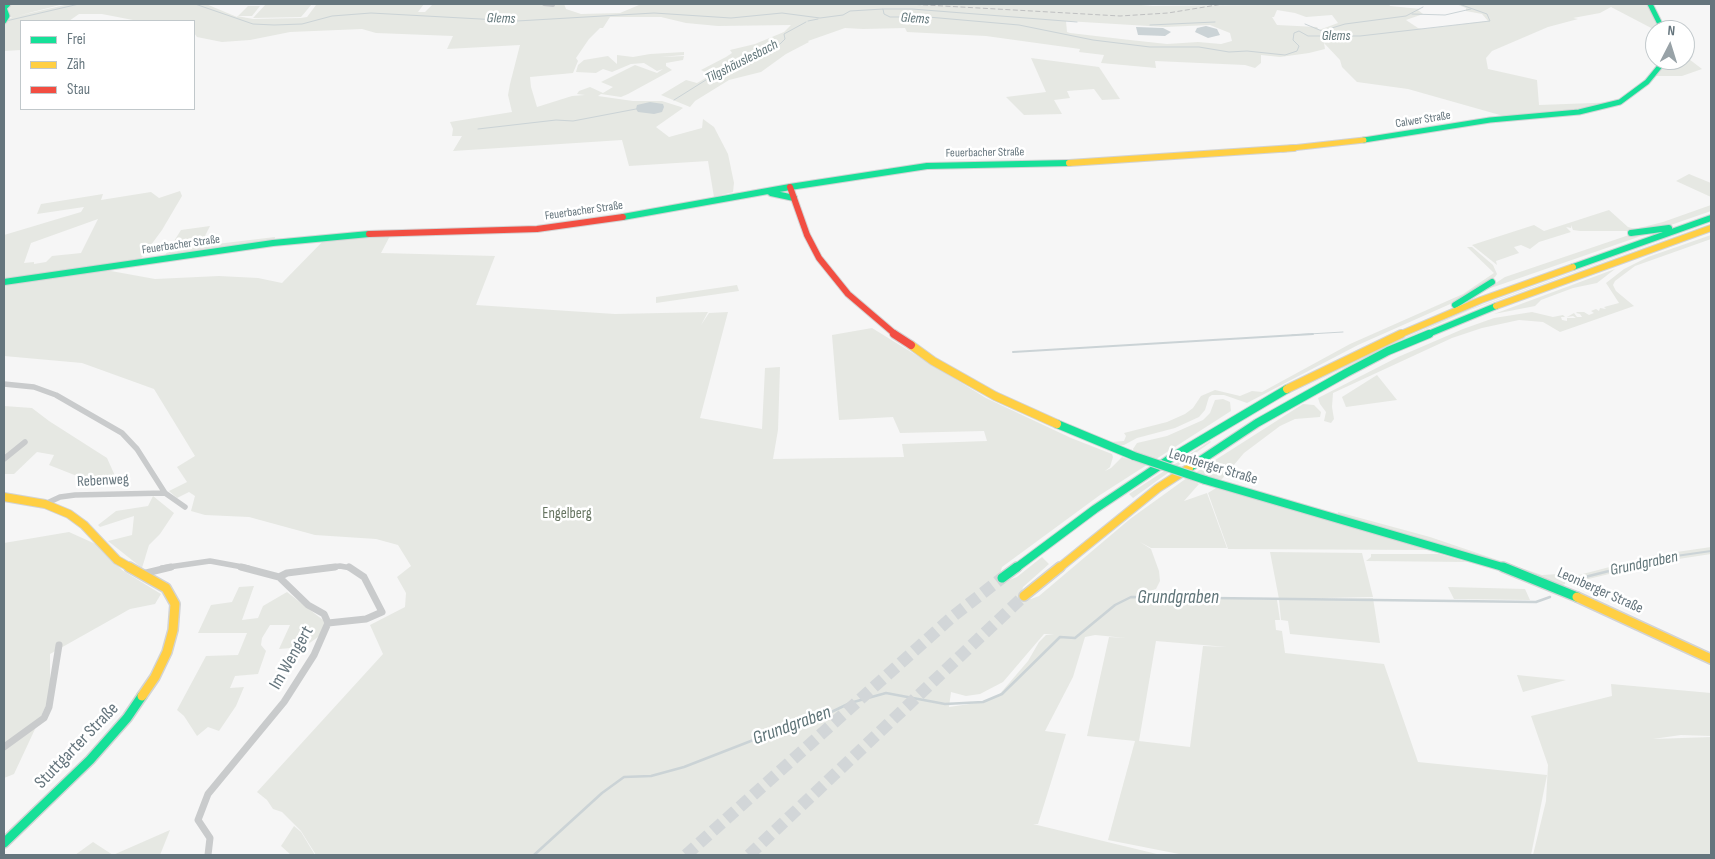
<!DOCTYPE html>
<html>
<head>
<meta charset="utf-8">
<style>
  body { margin:0 }
  #map { position:relative; width:1715px; height:859px; overflow:hidden; background:#f6f6f6; font-family:"Sofia Sans Condensed",sans-serif }
  canvas { display:block }
  .frame { position:absolute; inset:0; border:5px solid #65757d; pointer-events:none }
  .legend { position:absolute; left:20px; top:20px; width:175px; height:90px; box-sizing:border-box; background:#fff; border:1px solid #c1c8cb; margin:0; padding:6px 9px; list-style:none; font-size:15px; color:#65757d }
  .legend li { display:flex; align-items:center; gap:10px; height:25px }
  .legend b { width:25px; border:1px solid #c1c8cb }
  .north { position:absolute; left:1645px; top:20px; width:50px; height:50px; box-sizing:border-box; background:#fff; border:1px solid #c1c8cb; border-radius:50%; rotate:5deg; font-size:14px; font-weight:700; line-height:20px; text-align:center; color:#65757d }
  .north::after { content:''; display:block; margin:auto; width:18px; height:22px; background:#98a2a7; clip-path:polygon(50% 0,100% 100%,50% 72%,0 100%) }
</style>
</head>
<body>
<div id="map">
<canvas width="1715" height="859"></canvas>
<div class="frame"></div>
<ul class="legend">
<li><b style="height:6px;background:#16e098"></b>Frei</li>
<li><b style="height:6px;background:#ffcf43"></b>Zäh</li>
<li><b style="height:6px;background:#f24e42"></b>Stau</li>
</ul>
<div class="north">N</div>
</div>
<script>
const ctx = document.querySelector('canvas').getContext('2d');
ctx.lineJoin = 'round';
function fill(path, color) {
  ctx.fillStyle = color;
  ctx.fill(path, 'evenodd');
}
function toPath(rows) {
  const path = new Path2D();
  for (const r of rows) {
    path.moveTo(r[0], r[1]);
    for (let i = 2; i < r.length; i += 2) path.lineTo(r[i], r[i + 1]);
  }
  return path;
}
function stroke(path, color, width, dash) {
  ctx.strokeStyle = color;
  ctx.lineWidth = width;
  ctx.lineCap = dash ? 'butt' : 'round';
  ctx.setLineDash(dash || []);
  ctx.stroke(path);
}
function write(font, color, halo, rows, align = 'center') {
  ctx.font = font + ' "Sofia Sans Condensed",sans-serif';
  ctx.lineWidth = 5;
  ctx.setLineDash([]);
  ctx.textBaseline = 'middle';
  ctx.strokeStyle = halo;
  ctx.fillStyle = color;
  for (const [text, x, y, turn = 0] of rows) {
    ctx.save();
    ctx.translate(x, y);
    ctx.rotate((+turn || 0) * Math.PI / 180);
    ctx.textAlign = isNaN(turn) ? turn : align;
    if (halo) ctx.strokeText(text, 0, 0);
    ctx.fillText(text, 0, 0);
    ctx.restore();
  }
}
fill(toPath([
  [8,4,64,4,17,16,69,4,206,4,237,17,248,6,260,6,252,16,237,16,253,19,301,18,307,17,316,5,327,4,424,4,418,12,425,12,433,4,570,4,564,4,566,9,581,14,620,13,639,5,595,4,1130,4,1153,6,1389,4,1390,6,1421,9,1418,10,1423,14,1406,20,1418,28,1423,29,1488,21,1482,14,1466,11,1466,8,1456,4,1650,4,1663,30,1655,30,1611,7,1600,13,1573,18,1578,19,1548,27,1492,51,1486,58,1488,69,1537,80,1539,105,1620,102,1601,108,1507,117,1408,89,1357,82,1342,67,1340,60,1324,43,1325,49,1309,53,1280,57,1261,55,1261,63,1255,68,1245,65,1155,61,1156,68,1101,63,1104,55,1079,52,1080,49,986,36,907,32,905,28,863,29,845,28,808,41,809,42,786,54,761,72,729,80,695,101,690,107,661,95,686,80,697,83,711,75,701,70,726,57,732,53,730,50,755,44,784,32,791,25,718,26,686,23,661,17,610,17,603,28,600,28,589,39,576,58,578,61,573,73,530,77,531,87,537,107,572,96,585,95,577,94,579,91,590,87,603,93,613,87,601,82,635,65,657,73,663,69,657,71,644,63,631,64,612,72,603,69,596,73,576,72,578,65,584,60,608,56,617,64,617,55,633,57,650,54,684,52,684,55,660,57,684,56,683,60,666,63,666,66,672,70,628,94,621,97,601,94,598,96,633,101,662,101,681,107,683,108,656,127,669,137,702,128,703,119,714,127,728,154,734,183,733,192,714,197,708,161,629,166,622,140,453,151,462,136,452,136,453,129,450,122,512,112,508,95,510,84,520,45,447,49,453,36,376,33,362,29,290,32,250,40,222,42,197,37,194,33,194,21,138,21,102,14,79,14,69,21,21,21,21,50,4,51,4,23,12,17,7,17,4,8],
  [1277,10,1295,13,1306,17,1332,15,1338,23,1319,30,1317,27,1277,25,1272,17,1274,17],
  [1066,21,1165,27,1210,25,1230,33,1232,41,1221,44,1198,42,1167,44,1130,40,1070,33,1067,32],
  [266,4,312,4,301,17,253,18],
  [1685,56,1702,69,1682,76,1652,76,1665,60,1685,60],
  [1031,58,1099,67,1120,99,1102,100,1094,89,1067,91,1070,98,1054,100,1062,114,1024,115,1006,97,1046,92],
  [1689,174,1711,183,1711,197,1676,181],
  [180,191,182,196,162,230,140,260,4,280,4,235,81,212,84,207,37,214,41,204,103,194,101,200,151,192,159,198],
  [98,219,81,253,52,256,46,262,34,264,34,262,24,263,31,243],
  [1711,205,1711,211,1665,227,1630,231,1580,231,1573,230,1571,225,1571,228,1566,227,1571,232,1539,242,1530,249,1521,245,1514,247,1519,253,1496,261,1497,265,1472,245,1534,225,1544,231,1609,210,1628,227,1635,229,1663,222],
  [1711,223,1470,310,1393,344,1295,392,1388,345,1468,310],
  [210,226,200,246,275,237,274,242,164,257,181,230],
  [391,234,381,253,495,256,476,305,615,314,708,312,701,325,709,313,728,312,700,418,762,429,765,368,780,367,778,430,773,459,904,457,902,444,987,441,984,431,900,433,893,417,839,420,832,335,872,328,986,398,1071,438,1112,454,1113,457,1110,467,1105,471,1111,468,1122,457,1140,463,1149,457,1135,453,1133,449,1137,443,1167,436,1203,420,1210,413,1215,400,1223,399,1230,402,1231,411,1100,495,1002,567,1000,574,1009,580,1017,577,1042,557,1049,564,1023,587,1022,591,1026,598,1031,599,1039,596,1130,519,1184,480,1303,404,1314,405,1321,412,1320,417,1295,419,1280,426,1244,453,1222,479,1217,480,1200,474,1191,480,1199,484,1184,501,1207,493,1227,548,1151,548,1140,542,1151,549,1159,571,1160,581,1156,589,1147,592,1150,596,1277,600,1280,620,1275,620,1276,630,1282,631,1285,653,1384,664,1418,762,1547,775,1531,855,1184,855,1108,840,1135,741,1087,736,1109,637,1126,638,1095,635,1085,637,1073,677,1045,731,1066,734,1038,824,1033,824,1161,855,316,855,301,831,282,812,273,809,267,800,257,792,383,654,370,625,405,607,406,593,397,577,411,566,398,545,376,539,315,535,249,517,205,515,191,511,195,496,189,492,177,498,169,491,187,482,177,467,195,456,154,389,82,363,4,356,4,285,100,269,155,279,219,276,258,278,282,283,326,238],
  [1044,634,1054,634,1046,635,1039,642,1028,661,998,696,983,702,949,707,951,692,966,696,980,694,1003,682],
  [1156,641,1227,647,1203,646,1190,747,1139,741],
  [1632,234,1644,235,1485,290,1505,277],
  [1711,235,1711,239,1635,266,1615,281,1613,285,1616,291,1634,306,1560,332,1543,322,1519,320,1482,328,1452,338,1333,393,1332,407,1334,419,1331,423,1324,421,1326,412,1320,404,1318,398,1398,357,1463,329,1494,318,1532,312,1553,317,1563,315,1565,317,1561,317,1562,320,1567,321,1567,318,1576,318,1573,316,1567,317,1574,313,1577,317,1582,317,1580,314,1576,313,1577,312,1584,312,1589,315,1594,313,1591,311,1596,309,1599,311,1600,308,1606,309,1604,307,1619,303,1606,283,1624,269,1648,257],
  [1467,247,1472,247,1493,265,1497,274,1495,277,1457,301,1358,345,1247,403,1224,395,1212,395,1209,397,1205,410,1199,417,1175,428,1137,438,1124,445,1115,446,1111,442,1124,441,1126,436,1124,433,1167,422,1185,414,1193,408,1201,396,1215,390,1240,396,1252,391,1262,392,1350,344,1463,294,1494,273],
  [1615,269,1597,283,1573,288,1541,300,1535,306,1494,314],
  [737,285,739,291,656,303,656,297],
  [1377,375,1397,400,1346,407,1342,397],
  [4,406,32,408,49,421,107,458,116,478,77,476,49,465,54,455,37,452,14,474,4,474],
  [1210,441,1211,442,1133,498,1129,494],
  [1216,488,1426,547,1428,550,1228,549,1208,493],
  [153,496,174,513,160,534,149,545,142,568,108,541,132,535,134,516,100,527,98,525,116,511,148,506],
  [1338,512,1430,537,1542,575,1559,574,1565,580,1565,584,1560,586,1491,559,1338,515],
  [69,532,100,546,122,570,161,594,155,604,130,609,50,654,50,697,14,774,4,778,4,543],
  [1711,547,1711,554,1659,562,1576,582,1577,579,1571,577,1656,555],
  [1270,552,1362,553,1373,597,1279,599],
  [1371,554,1439,554,1467,562,1366,561,1371,557],
  [254,586,242,620,258,618,263,606,287,592,323,620,326,626,318,637,304,647,279,649,290,625,270,625,262,638,261,645,266,651,258,674,235,676,230,688,244,687,236,706,219,731,208,727,197,736,184,716,177,710,206,656,238,655,247,633,198,633,211,605,232,602,239,587],
  [1448,587,1525,589,1530,600,1454,599],
  [1373,598,1380,643,1290,634,1288,621,1281,620,1279,600],
  [1517,675,1566,680,1523,692],
  [1611,684,1711,693,1711,736,1681,735,1653,739,1711,737,1711,855,1533,855,1546,801,1548,765,1531,716,1612,696],
  [294,826,301,832,315,855,291,855,281,846],
  [170,830,160,855,75,855,93,842,113,855]
]), '#e6e8e3');
fill(toPath([
  [1206,26,1217,29,1220,35,1208,38,1195,32,1197,28],
  [1136,27,1163,28,1171,32,1165,36,1138,35],
  [650,102,663,104,664,107,662,112,654,114,638,112,636,109,637,105]
]), '#cbd3d6');
stroke(toPath([
  [195,4,253,24,274,25,302,24,332,16,371,13,517,21,654,13,731,18,782,13,820,18,843,15,850,11,883,9,884,14,890,17,928,17,1019,25,1093,40,1150,47,1199,47,1229,52,1247,51,1285,55,1297,51,1299,46,1293,40,1294,33,1299,31,1308,36,1360,36,1490,21,1487,14,1459,4],
  [883,9,912,9,1077,22],
  [1412,14,1445,15,1471,9],
  [6,21,79,4],
  [808,21,818,19],
  [1305,24,1322,31,1345,24,1406,16,1423,7],
  [1150,25,1215,22],
  [674,100,717,73,779,45,785,39,784,34,806,22],
  [478,129,556,120,573,121,636,109],
  [1292,335,1343,332]
]), '#cbd3d6', 1);
stroke(toPath([
  [1013,352,1313,334],
  [1620,568,1655,559,1711,551]
]), '#cbd3d6', 2);
stroke(toPath([
  [1577,579,1625,567],
  [534,855,602,793,624,777,651,776,684,767,792,725,794,730,850,703,886,693,945,704,983,702,1002,694,1060,637,1075,638,1115,605,1131,597,1536,602,1550,597]
]), '#cbd3d6', 2.5);
stroke(toPath([
  [686,855,952,617,1002,578],
  [749,855,1024,596]
]), '#d2d6d8', 12, [12, 6]);
const fastFar3 = toPath([
  [1650,4,1663,30],
  [4,21,7,16,4,8,8,4],
  [1364,140,1490,120,1579,112,1620,102,1647,82,1665,60]
]);
const fastFar2 = toPath([
  [771,193,794,198],
  [623,217,790,187,927,166,1069,163],
  [1631,233,1669,228],
  [1573,267,1711,218],
  [4,282,273,243,369,234],
  [1455,305,1492,282],
  [1426,335,1496,306]
]);
const fastFar1 = toPath([
  [1057,424,1134,456],
  [1189,468,1257,423,1346,373,1388,351,1429,334],
  [1205,480,1506,568],
  [1016,568,1095,509,1174,456,1287,389]
]);
const fast = toPath([
  [1503,567,1577,597],
  [1002,578,1017,567],
  [4,843,90,760,127,718,142,696]
]);
const slowFar3 = toPath([
  [1283,149,1364,140]
]);
const slowFar2 = toPath([
  [1069,163,1294,148],
  [1496,306,1711,228],
  [1399,335,1481,300,1573,267]
]);
const slowFar1 = toPath([
  [911,345,933,361,995,396,1057,424],
  [1287,389,1401,334],
  [4,497,45,504,69,514,84,525,117,560,131,568],
  [1059,568,1158,488,1189,468]
]);
const slow = toPath([
  [129,567,166,588,175,604,173,630,167,652,155,677,142,696],
  [1024,596,1060,567],
  [1577,597,1711,659]
]);
const jamFar1 = toPath([
  [790,187,807,235,819,258,848,294,896,335],
  [369,234,537,229,623,217]
]);
const jam = toPath([
  [894,334,911,345]
]);
stroke(fastFar3, '#d2d3d4', 7);
stroke(fastFar2, '#d2d3d4', 8);
stroke(fastFar1, '#d2d3d4', 10);
stroke(fast, '#d2d3d4', 12);
stroke(slowFar3, '#d2d3d4', 7);
stroke(slowFar2, '#d2d3d4', 8);
stroke(slowFar1, '#d2d3d4', 10);
stroke(slow, '#d2d3d4', 12);
stroke(jamFar1, '#d2d3d4', 8);
stroke(jam, '#d2d3d4', 10);
stroke(toPath([
  [544,4,553,5]
]), '#c9cbcc', 4);
stroke(toPath([
  [4,384,34,387,56,395,122,433,137,449,165,493,185,507],
  [4,459,25,442],
  [45,504,60,497,75,495,165,493],
  [162,568,210,561,248,568],
  [325,568,340,566,351,568]
]), '#c9cbcc', 5.5);
stroke(toPath([
  [142,574,171,567],
  [279,577,287,573,335,567],
  [328,623,366,619,382,612,364,577,349,567],
  [4,747,44,718,49,707,59,645],
  [208,855,210,838,198,820,208,794,284,702,314,655,328,623,324,614,308,605,279,577,241,567]
]), '#c9cbcc', 7);
stroke(fastFar3, '#16e098', 5);
stroke(fastFar2, '#16e098', 6);
stroke(fastFar1, '#16e098', 8);
stroke(fast, '#16e098', 9);
stroke(slowFar3, '#ffcf43', 5);
stroke(slowFar2, '#ffcf43', 6);
stroke(slowFar1, '#ffcf43', 8);
stroke(slow, '#ffcf43', 9);
stroke(jamFar1, '#f24e42', 6);
stroke(jam, '#f24e42', 8);
stroke(toPath([
  [908,4,1120,16,1168,13,1223,4]
]), '#bfc0c1', 1, [5, 2.5]);
const fastBridge = toPath([
  [1134,456,1205,480]
]);
stroke(fastBridge, '#d2d3d4', 10, []);
stroke(fastBridge, '#16e098', 8);
write('12px', '#65757d', '#fff', [
  ["Calwer Straße",1423,120,-9],
  ["Feuerbacher Straße",985,153,-1],
  ["Feuerbacher Straße",584,211,-8],
  ["Feuerbacher Straße",181,245,-8]
]);
write('italic 14px', '#5f7478', '#fff', [
  ["Glems",501,19,2],
  ["Glems",915,19,4],
  ["Glems",1336,36],
  ["Tilgshäuslesbach",742,62,-27]
]);
write('15px', '#65757d', '#fff', [
  ["Leonberger Straße",1213,467,17],
  ["Rebenweg",103,481,-3],
  ["Leonberger Straße",1600,591,24]
]);
write('15px', '#687663', '#fff', [
  ["Engelberg",567,514]
]);
write('italic 16px', '#5f7478', '#fff', [
  ["Grundgraben",1644,564,-12]
]);
write('18px', '#65757d', '#fff', [
  ["Im Wengert",292,658,-60],
  ["Stuttgarter Straße",77,746,-46]
]);
write('italic 19px', '#5f7478', '#fff', [
  ["Grundgraben",1178,598],
  ["Grundgraben",792,726,-20]
]);
</script>
</body>
</html>
